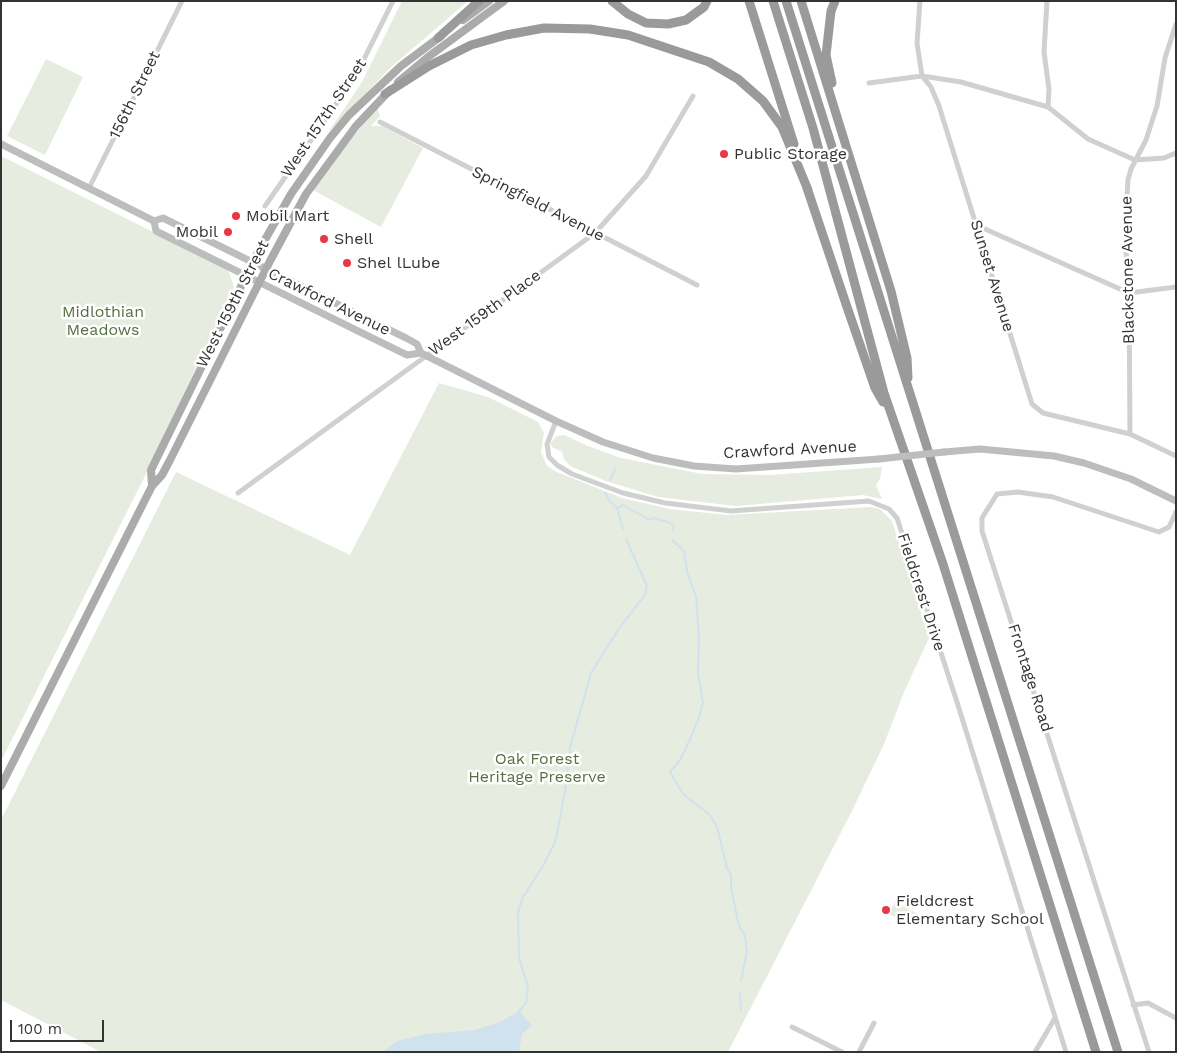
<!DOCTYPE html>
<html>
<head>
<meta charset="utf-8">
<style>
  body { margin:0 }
  #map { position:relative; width:1177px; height:1053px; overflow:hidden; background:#fff; font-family:"Work Sans",sans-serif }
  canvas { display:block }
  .frame { position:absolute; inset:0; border:2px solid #333; pointer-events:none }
  .scale { position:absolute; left:10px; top:1020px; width:94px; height:22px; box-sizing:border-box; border:2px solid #333; border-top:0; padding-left:6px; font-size:15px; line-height:18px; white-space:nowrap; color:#333; -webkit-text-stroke:4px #fff; paint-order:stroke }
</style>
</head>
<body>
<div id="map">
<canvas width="1177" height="1053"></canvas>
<div class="frame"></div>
<div class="scale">100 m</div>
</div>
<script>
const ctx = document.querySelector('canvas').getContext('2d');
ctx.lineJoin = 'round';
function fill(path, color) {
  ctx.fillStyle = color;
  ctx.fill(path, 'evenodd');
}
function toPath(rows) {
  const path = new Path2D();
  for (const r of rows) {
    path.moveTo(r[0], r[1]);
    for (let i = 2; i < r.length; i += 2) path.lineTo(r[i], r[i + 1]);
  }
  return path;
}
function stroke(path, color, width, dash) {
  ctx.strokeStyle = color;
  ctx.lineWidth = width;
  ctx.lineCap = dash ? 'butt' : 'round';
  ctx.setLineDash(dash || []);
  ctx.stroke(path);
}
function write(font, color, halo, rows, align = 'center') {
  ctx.font = font + ' "Work Sans",sans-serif';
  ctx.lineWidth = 5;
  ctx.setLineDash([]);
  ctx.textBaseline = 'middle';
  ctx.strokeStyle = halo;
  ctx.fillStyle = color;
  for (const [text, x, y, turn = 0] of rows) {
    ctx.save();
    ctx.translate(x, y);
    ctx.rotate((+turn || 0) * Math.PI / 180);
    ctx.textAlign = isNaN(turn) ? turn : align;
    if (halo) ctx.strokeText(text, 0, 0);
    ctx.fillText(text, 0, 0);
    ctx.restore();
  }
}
fill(toPath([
  [402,1,468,1,390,68,327,134,362,82],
  [46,59,83,77,45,155,7,136],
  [377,107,380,116,371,126,382,126,423,148,381,227,311,189],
  [1,156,221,266,229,272,234,287,143,480,1,761],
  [439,383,488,397,538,422,544,433,541,452,547,466,557,472,622,498,670,509,727,515,871,507,880,509,892,521,929,638,904,692,884,744,853,809,728,1052,101,1052,1,1000,1,820,176,472,350,555],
  [564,435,588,446,621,458,702,474,770,475,882,467,880,479,876,485,882,499,863,495,736,506,658,497,606,481,570,466,564,459,562,452,552,447,550,443,557,436],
  [895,902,918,914,912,926,889,914]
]), '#e6ecdf');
fill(toPath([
  [519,1011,532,1025,522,1034,519,1052,382,1052,397,1041,427,1034,475,1030,500,1022]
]), '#cfe2ee');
stroke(toPath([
  [610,480,615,469],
  [605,493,609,500,617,508,623,529],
  [617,508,623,505,650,520,653,518,668,522,674,526,673,530],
  [672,540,684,551,687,572,696,596,699,637,698,673,703,702,699,718,687,746,680,760,670,772,683,794,710,815,717,827,727,868,731,875,731,888,739,926,745,936,747,952,741,981],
  [740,993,741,1010],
  [519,1011,526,1003,528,987,519,958,518,912,523,897,543,866,556,840,566,785,570,748,591,673,618,630,645,595,647,586,626,539]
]), '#cfe2ee', 2);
stroke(toPath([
  [920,1,917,43,922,76,931,87,939,106,1032,404,1043,413,1130,434,1176,456],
  [1047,1,1044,52,1049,89,1048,107],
  [869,83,922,76,961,82,1048,107,1088,139,1135,160,1164,158,1176,153],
  [380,122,697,285],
  [89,188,182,1],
  [265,206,355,77,393,1],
  [976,225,1129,293,1176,287],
  [556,421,547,444,549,457,557,465,572,474,623,493,665,503,731,511,869,501,889,509,897,518,957,702,1066,1052],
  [1130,434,1129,293,1125,234,1128,180,1131,169,1146,140,1157,106,1165,58,1176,24],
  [238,493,595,233,646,176,693,96],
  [1133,1005,1148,1003,1176,1018],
  [792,1027,842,1052],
  [859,1052,874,1023],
  [1035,1052,1055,1018],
  [1149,1052,982,531,982,518,997,494,1018,492,1053,497,1159,532,1169,527,1176,512]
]), '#d0d0d0', 5);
stroke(toPath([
  [1,144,154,221,163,218,406,338,417,344,421,353],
  [154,221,156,231,360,332,407,355,421,353,556,421,603,442,653,458,694,466,736,469,879,459],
  [944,452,980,449,1054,456,1084,463,1131,479,1176,501]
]), '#bdbdbd', 7);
stroke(toPath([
  [463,20,489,1],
  [398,82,428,57,504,1],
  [152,486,151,470,258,252,291,194,330,138,349,115,401,66,441,36],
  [1,786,152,486,162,475,170,460,270,261,306,194,356,126,390,90]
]), '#ababab', 8);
stroke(toPath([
  [612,1,628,14,646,23,668,24,686,20,704,7,707,1],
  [749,1,794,144],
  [773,1,813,128,884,393,943,564,1096,1052],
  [786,1,1118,1052],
  [801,1,891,291,907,358,908,378],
  [438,38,479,1],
  [832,83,826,55,831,11,835,1],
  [385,94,429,66,471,45,506,35,544,28,590,29,628,35,709,62,738,79,763,101,782,127,808,190],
  [806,185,847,307,875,388,883,402]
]), '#9a9a9a', 9);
stroke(toPath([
  [879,459,944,452]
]), '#bdbdbd', 7);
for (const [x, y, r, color] of [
  [724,154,5,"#e63946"],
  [236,216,5,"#e63946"],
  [228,232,5,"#e63946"],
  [324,239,5,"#e63946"],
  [347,263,5,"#e63946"],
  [886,910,5,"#e63946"]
]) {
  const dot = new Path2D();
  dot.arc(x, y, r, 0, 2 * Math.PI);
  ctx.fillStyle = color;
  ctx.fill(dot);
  stroke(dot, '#fff', 2);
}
write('16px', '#333', '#fff', [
  ["156th Street",135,95,-64],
  ["West 157th Street",324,118,-56],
  ["Springfield Avenue",538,204,27],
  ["Blackstone Avenue",1128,270,-91],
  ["Sunset Avenue",992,276,73],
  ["Crawford Avenue",329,302,26],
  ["West 159th Street",233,304,-63],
  ["West 159th Place",485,313,-36],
  ["Crawford Avenue",790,450,-3],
  ["Fieldcrest Drive",921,592,72],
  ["Frontage Road",1030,678,72]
]);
write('16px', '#333', '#fff', [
  ["Public Storage",734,154],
  ["Mobil Mart",246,216],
  ["Mobil",218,232,"right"],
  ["Shell",334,239],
  ["Shel lLube",357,263],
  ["Fieldcrest",896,901],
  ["Elementary School",896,919]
], 'left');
write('16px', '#56703f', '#fff', [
  ["Midlothian",103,312],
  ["Meadows",103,330],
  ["Oak Forest",537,759],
  ["Heritage Preserve",537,777]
]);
</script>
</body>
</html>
